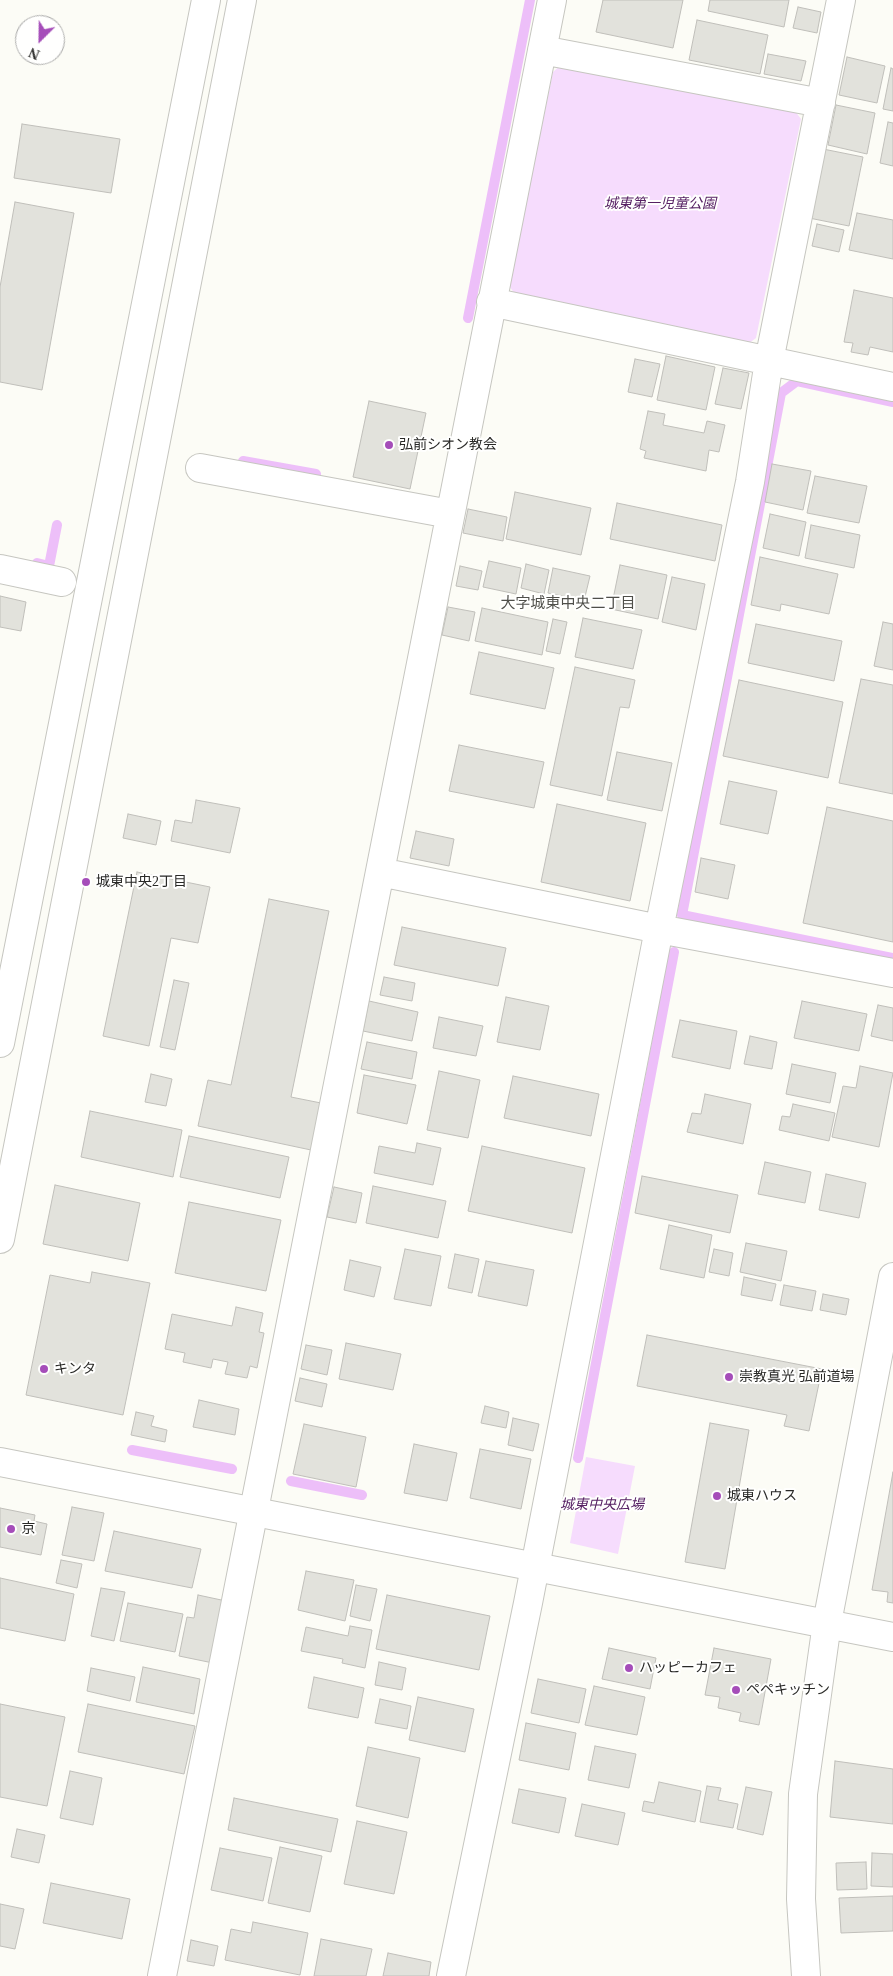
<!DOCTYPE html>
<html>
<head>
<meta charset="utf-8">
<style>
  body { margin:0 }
  #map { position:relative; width:893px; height:1976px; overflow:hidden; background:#fcfcf6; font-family:"Times New Roman",serif }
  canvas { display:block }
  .north { position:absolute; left:15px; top:15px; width:50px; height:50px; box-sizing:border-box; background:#fffffe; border:1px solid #a9a9a8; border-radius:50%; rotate:203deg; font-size:14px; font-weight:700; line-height:20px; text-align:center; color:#292927 }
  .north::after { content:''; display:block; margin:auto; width:18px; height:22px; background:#a54db9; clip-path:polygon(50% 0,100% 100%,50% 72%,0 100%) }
</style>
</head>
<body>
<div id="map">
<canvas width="893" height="1976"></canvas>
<div class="north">N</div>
</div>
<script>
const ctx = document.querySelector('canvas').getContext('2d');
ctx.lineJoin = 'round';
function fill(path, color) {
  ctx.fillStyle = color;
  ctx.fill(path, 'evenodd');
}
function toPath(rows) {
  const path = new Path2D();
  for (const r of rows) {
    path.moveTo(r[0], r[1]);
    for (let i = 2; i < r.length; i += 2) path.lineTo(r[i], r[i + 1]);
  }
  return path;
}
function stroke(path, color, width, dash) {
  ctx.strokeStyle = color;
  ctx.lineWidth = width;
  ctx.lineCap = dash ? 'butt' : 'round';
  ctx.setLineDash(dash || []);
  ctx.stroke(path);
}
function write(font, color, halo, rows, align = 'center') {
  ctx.font = font + ' "Times New Roman","Noto Sans JP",serif';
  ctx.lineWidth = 4;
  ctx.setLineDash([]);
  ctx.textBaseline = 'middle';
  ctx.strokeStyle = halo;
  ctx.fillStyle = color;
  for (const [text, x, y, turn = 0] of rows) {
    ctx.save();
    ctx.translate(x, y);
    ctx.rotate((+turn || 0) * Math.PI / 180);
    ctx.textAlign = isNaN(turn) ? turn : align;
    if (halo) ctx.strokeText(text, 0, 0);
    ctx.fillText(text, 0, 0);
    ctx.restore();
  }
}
fill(toPath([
  [563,63,792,107,801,119,756,338,748,344,518,298,509,286,553,72],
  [586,1457,635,1466,618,1554,570,1543]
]), '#f6dcfd');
stroke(toPath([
  [468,318,530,0],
  [893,402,797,381,781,393,682,915,893,958],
  [243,461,316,474],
  [37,563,49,566,57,525],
  [132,1450,232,1469],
  [578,1458,674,952],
  [291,1481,362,1495]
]), '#edbff9', 10);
const building = toPath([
  [603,0,683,0,673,48,596,32,603,0],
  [710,0,789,0,784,27,708,11,710,0],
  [798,7,821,12,817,33,793,28,798,7],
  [697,20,768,35,760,74,689,60,697,20],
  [768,54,806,61,801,81,764,74,768,54],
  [847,57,885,66,877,103,839,95,847,57],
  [891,68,893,69,893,111,883,109,891,68],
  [836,105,875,113,867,154,828,145,836,105],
  [888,122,893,123,893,166,880,163,888,122],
  [22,124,120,139,111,193,14,178,22,124],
  [823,149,863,157,849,226,809,218,823,149],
  [15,202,74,213,42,390,0,382,0,287,15,202],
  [857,213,893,220,893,259,849,250,857,213],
  [817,224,844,230,839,252,812,246,817,224],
  [854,290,893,298,893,352,870,347,868,355,851,352,853,343,844,342,854,290],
  [666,356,715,367,706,410,657,400,666,356],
  [635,359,660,364,652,397,628,392,635,359],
  [723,368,749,373,741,409,715,404,723,368],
  [369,401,426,413,410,489,353,477,369,401],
  [648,411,665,414,663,425,704,433,707,421,725,425,719,452,709,450,706,471,644,458,646,451,640,449,648,411],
  [772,464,811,471,803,510,765,502,772,464],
  [815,476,867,486,859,523,807,513,815,476],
  [515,492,591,508,581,555,506,539,515,492],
  [617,503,722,525,715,561,610,539,617,503],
  [468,509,507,517,503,541,463,533,468,509],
  [770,514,806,522,799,556,763,548,770,514],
  [811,525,860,535,854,568,805,558,811,525],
  [760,557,838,574,829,614,781,604,780,611,751,605,760,557],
  [489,561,521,568,516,594,483,587,489,561],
  [526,564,549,570,544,594,521,588,526,564],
  [620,565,667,575,658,619,611,609,620,565],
  [460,566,482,571,478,590,456,586,460,566],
  [553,568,590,576,584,601,548,593,553,568],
  [672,577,705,584,696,630,662,622,672,577],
  [0,596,26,602,21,631,0,627,0,596],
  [448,607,475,612,469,641,442,635,448,607],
  [482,608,548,622,542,655,475,641,482,608],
  [583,618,642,630,633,669,575,657,583,618],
  [553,619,567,622,560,654,546,651,553,619],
  [883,622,893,624,893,670,874,666,883,622],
  [756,624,842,641,834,681,748,663,756,624],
  [479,652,554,668,545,709,470,694,479,652],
  [575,667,635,680,629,708,620,707,602,796,550,785,575,667],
  [861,679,893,685,893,794,839,783,861,679],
  [739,680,843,702,828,778,723,756,739,680],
  [459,745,544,762,534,808,449,791,459,745],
  [617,752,672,763,662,811,607,800,617,752],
  [729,781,777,791,768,834,720,824,729,781],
  [196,800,240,808,230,853,171,841,175,820,192,823,196,800],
  [557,804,646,823,630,901,541,882,557,804],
  [827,807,893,821,893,942,803,923,827,807],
  [128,814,161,821,156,845,123,838,128,814],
  [416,831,454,839,449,866,410,858,416,831],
  [701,858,735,865,728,899,695,892,701,858],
  [137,872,210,887,198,943,171,938,149,1046,103,1036,137,872],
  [269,899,329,911,291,1097,321,1103,311,1150,198,1126,208,1080,231,1085,269,899],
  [402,927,506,948,498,986,394,965,402,927],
  [384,977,415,983,412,1001,380,995,384,977],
  [174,980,189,983,175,1050,160,1047,174,980],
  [506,997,549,1006,540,1050,497,1042,506,997],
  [369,1001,418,1012,412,1041,363,1031,369,1001],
  [802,1001,867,1014,859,1051,794,1038,802,1001],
  [878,1005,893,1008,893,1041,871,1036,878,1005],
  [439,1017,483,1026,476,1056,433,1048,439,1017],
  [680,1020,737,1031,730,1069,672,1057,680,1020],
  [750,1036,777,1042,772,1069,744,1064,750,1036],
  [367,1042,417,1052,412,1079,361,1069,367,1042],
  [792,1064,836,1073,830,1103,786,1094,792,1064],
  [860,1066,893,1073,879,1147,832,1137,843,1086,856,1088,860,1066],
  [439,1071,480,1080,468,1138,427,1130,439,1071],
  [151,1074,172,1079,166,1106,145,1102,151,1074],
  [364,1075,416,1085,407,1124,357,1113,364,1075],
  [513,1076,599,1094,591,1136,504,1118,513,1076],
  [705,1094,751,1104,743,1144,687,1132,692,1113,701,1114,705,1094],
  [793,1104,835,1113,829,1141,779,1130,782,1116,790,1117,793,1104],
  [90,1111,182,1130,173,1177,81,1157,90,1111],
  [189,1136,289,1157,280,1198,180,1177,189,1136],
  [417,1143,441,1148,433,1185,374,1173,379,1146,415,1153,417,1143],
  [482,1146,585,1168,572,1233,468,1211,482,1146],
  [765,1162,811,1172,805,1203,758,1194,765,1162],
  [826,1174,866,1183,859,1218,819,1210,826,1174],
  [642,1176,738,1195,730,1233,635,1213,642,1176],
  [55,1185,140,1203,128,1261,43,1244,55,1185],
  [373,1186,446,1201,438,1238,366,1223,373,1186],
  [334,1187,362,1193,356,1223,327,1217,334,1187],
  [189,1202,281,1220,266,1291,175,1273,189,1202],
  [669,1225,712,1235,704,1278,660,1269,669,1225],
  [746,1243,787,1251,781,1281,740,1272,746,1243],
  [405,1249,441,1256,431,1306,394,1299,405,1249],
  [714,1249,733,1253,729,1276,709,1272,714,1249],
  [455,1254,479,1259,472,1293,448,1288,455,1254],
  [350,1260,381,1267,374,1297,344,1290,350,1260],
  [486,1261,534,1270,527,1306,478,1296,486,1261],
  [92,1272,150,1283,123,1415,26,1395,50,1275,90,1283,92,1272],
  [744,1277,776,1284,772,1301,741,1295,744,1277],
  [784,1285,816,1291,812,1311,780,1305,784,1285],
  [823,1294,849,1299,846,1315,820,1310,823,1294],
  [236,1307,263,1313,259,1332,264,1333,257,1368,250,1366,247,1378,225,1374,228,1362,213,1359,211,1368,183,1362,185,1353,165,1349,172,1314,232,1326,236,1307],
  [647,1335,822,1369,809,1431,784,1426,787,1415,637,1386,647,1335],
  [346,1343,401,1354,393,1390,339,1379,346,1343],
  [306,1345,332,1350,327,1375,301,1369,306,1345],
  [300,1378,327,1384,322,1407,295,1401,300,1378],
  [199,1400,239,1409,235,1435,193,1427,199,1400],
  [485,1406,509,1412,506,1428,481,1423,485,1406],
  [136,1412,154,1416,151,1426,167,1430,165,1442,131,1435,136,1412],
  [513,1418,539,1424,533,1451,508,1445,513,1418],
  [710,1423,749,1430,725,1569,685,1562,710,1423],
  [304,1424,366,1437,356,1487,293,1474,304,1424],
  [414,1444,457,1453,447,1501,404,1493,414,1444],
  [480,1449,531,1459,521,1509,470,1498,480,1449],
  [893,1472,893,1603,887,1602,888,1592,872,1590,893,1472],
  [72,1507,104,1513,94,1561,62,1555,72,1507],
  [0,1508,35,1515,34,1521,47,1524,41,1555,0,1547,0,1508],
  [114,1531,201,1549,192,1588,105,1571,114,1531],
  [61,1560,82,1564,77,1588,56,1583,61,1560],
  [306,1571,354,1580,345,1621,298,1610,306,1571],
  [0,1578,74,1594,65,1641,0,1628,0,1578],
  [356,1585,377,1589,370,1621,350,1616,356,1585],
  [101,1588,125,1592,114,1641,91,1636,101,1588],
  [198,1595,226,1601,213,1663,179,1656,187,1617,194,1618,198,1595],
  [387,1595,490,1616,479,1670,376,1649,387,1595],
  [128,1603,183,1614,175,1652,120,1641,128,1603],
  [350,1626,372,1630,365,1668,342,1663,343,1659,301,1651,306,1627,348,1636,350,1626],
  [609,1648,656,1658,650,1689,602,1679,609,1648],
  [714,1648,771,1659,759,1725,739,1721,741,1713,718,1708,720,1697,705,1695,714,1648],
  [379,1662,406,1668,402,1690,375,1685,379,1662],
  [143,1667,200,1679,194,1714,136,1702,143,1667],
  [91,1668,135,1677,130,1701,87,1691,91,1668],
  [314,1677,364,1688,358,1718,308,1708,314,1677],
  [538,1679,586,1689,579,1723,531,1713,538,1679],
  [594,1686,645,1697,637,1735,585,1725,594,1686],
  [418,1697,474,1709,465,1752,409,1740,418,1697],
  [380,1699,411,1706,407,1729,375,1723,380,1699],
  [0,1704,65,1717,47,1806,0,1797,0,1704],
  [88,1704,195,1726,184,1774,78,1752,88,1704],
  [526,1723,576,1733,569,1770,519,1760,526,1723],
  [595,1746,636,1754,629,1788,588,1780,595,1746],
  [368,1747,420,1758,408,1818,356,1806,368,1747],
  [835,1761,893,1769,893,1824,830,1817,835,1761],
  [70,1771,102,1778,93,1825,60,1818,70,1771],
  [659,1782,701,1791,695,1822,642,1811,644,1801,654,1803,659,1782],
  [707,1786,721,1788,718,1800,738,1804,733,1828,700,1822,707,1786],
  [746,1787,772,1792,763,1835,737,1829,746,1787],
  [519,1789,566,1798,559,1833,512,1823,519,1789],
  [234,1798,338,1819,331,1852,228,1830,234,1798],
  [582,1804,625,1813,618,1845,575,1836,582,1804],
  [357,1821,407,1832,394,1894,344,1884,357,1821],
  [17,1829,45,1835,39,1863,11,1857,17,1829],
  [280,1847,322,1856,310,1912,268,1903,280,1847],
  [220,1848,272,1858,263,1901,211,1890,220,1848],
  [872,1853,893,1854,893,1887,871,1886,872,1853],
  [866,1862,867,1889,837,1890,836,1863,866,1862],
  [51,1883,130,1899,122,1939,43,1923,51,1883],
  [893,1896,893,1931,841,1933,839,1898,893,1896],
  [0,1904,24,1909,15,1949,0,1946,0,1904],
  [253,1922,308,1933,300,1975,225,1960,231,1929,251,1933,253,1922],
  [321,1939,372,1949,366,1976,314,1976,321,1939],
  [191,1940,218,1946,214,1966,187,1961,191,1940],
  [388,1953,431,1962,429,1976,383,1976,388,1953]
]);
fill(building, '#e2e2dc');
stroke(building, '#c0bfba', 1);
const minor = toPath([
  [542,50,821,103],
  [491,302,893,387],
  [200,468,450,514],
  [0,569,62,582],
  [380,872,659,929,893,973],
  [162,1976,552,0],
  [451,1976,528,1603,659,929,750,482,769,361,841,0]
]);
const tertiary = toPath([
  [0,1043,206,0],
  [0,1239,242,0],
  [0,1462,893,1637],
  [806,1976,801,1899,803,1794,827,1623,893,1277]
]);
stroke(minor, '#c6c6c0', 30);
stroke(tertiary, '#c6c6c0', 30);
stroke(minor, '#fff', 28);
stroke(tertiary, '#fff', 28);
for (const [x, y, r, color] of [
  [389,445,5,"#a54db9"],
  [86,882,5,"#a54db9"],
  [44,1369,5,"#a54db9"],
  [729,1377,5,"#a54db9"],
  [717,1496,5,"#a54db9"],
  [11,1529,5,"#a54db9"],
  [629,1668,5,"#a54db9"],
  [736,1690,5,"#a54db9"]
]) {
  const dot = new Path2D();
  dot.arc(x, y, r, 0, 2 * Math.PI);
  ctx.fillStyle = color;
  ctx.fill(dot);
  stroke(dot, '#fffffe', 2);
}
write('italic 14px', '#562063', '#fffffe', [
  ["城東第一児童公園",660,204],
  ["城東中央広場",602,1505]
]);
write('14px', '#292927', '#fffffe', [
  ["弘前シオン教会",399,445],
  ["城東中央2丁目",96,882],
  ["キンタ",54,1369],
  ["崇教真光 弘前道場",739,1377],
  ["城東ハウス",727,1496],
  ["京",21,1529],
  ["ハッピーカフェ",639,1668],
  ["ペペキッチン",746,1690]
], 'left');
write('15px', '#4f4f4a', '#fffffe', [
  ["大字城東中央二丁目",568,604]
]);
</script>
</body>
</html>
